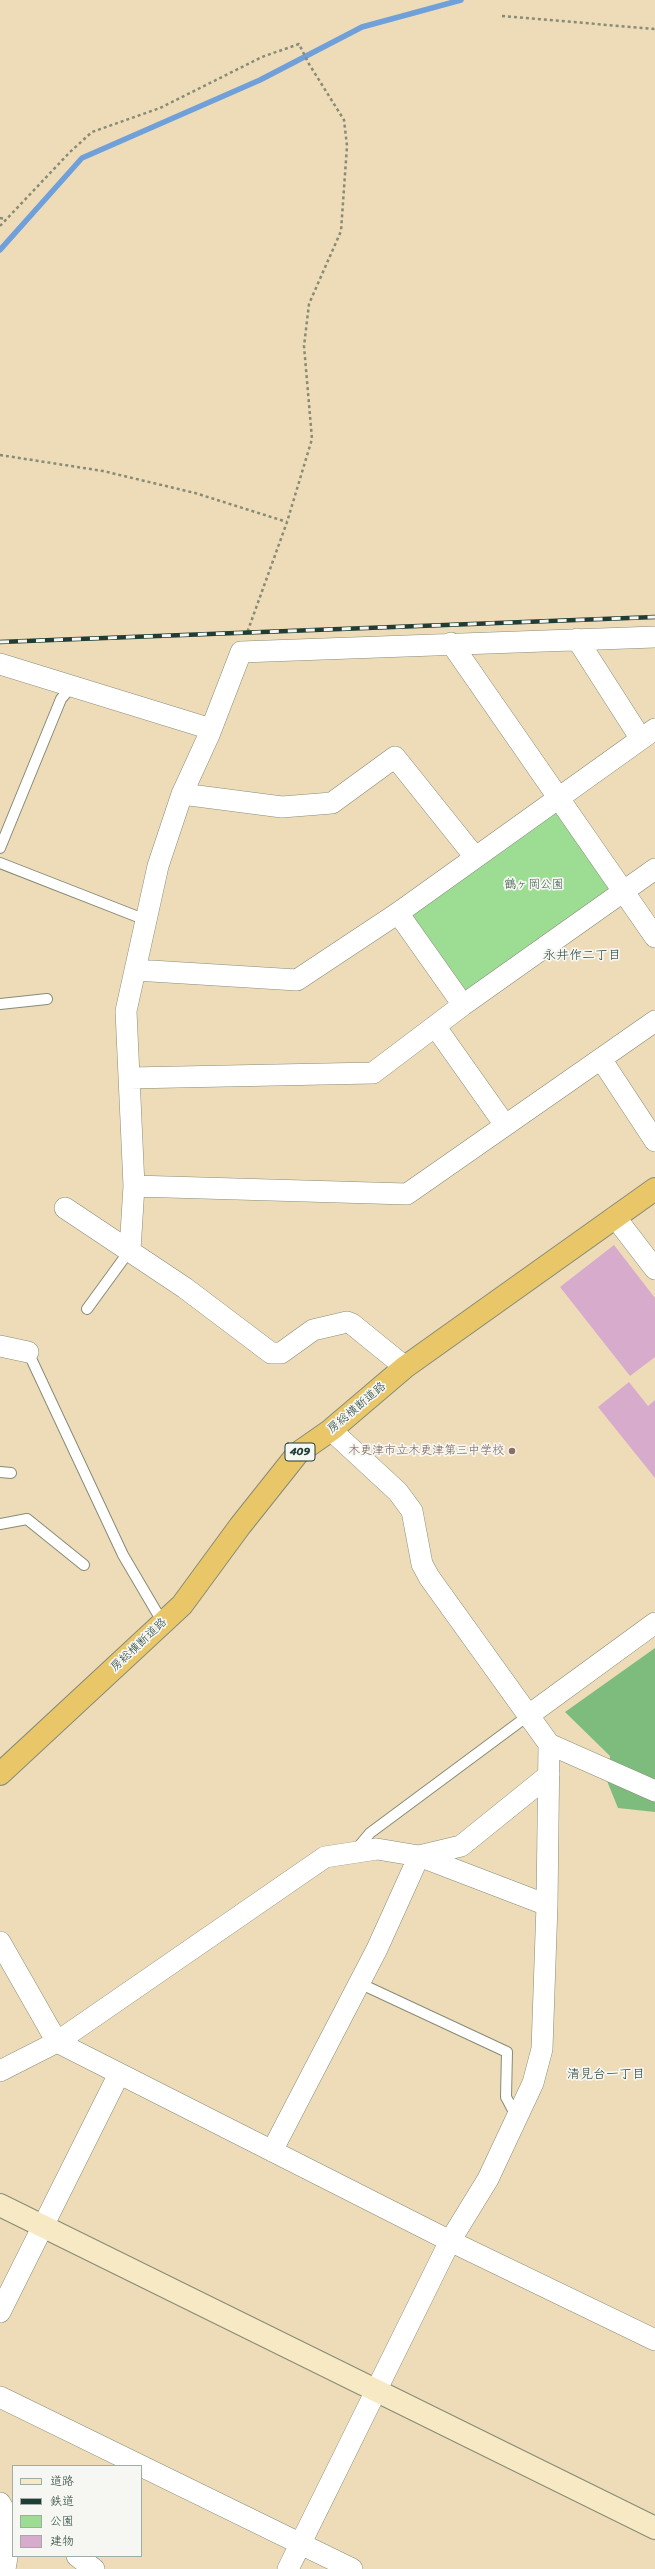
<!DOCTYPE html>
<html>
<head>
<meta charset="utf-8">
<style>
  body { margin:0 }
  #map { position:relative; width:655px; height:2569px; overflow:hidden; background:#eedcb9; font-family:Sriracha,"Klee One",sans-serif }
  canvas { display:block }
  .legend { position:absolute; left:12px; top:2465px; width:130px; height:92px; box-sizing:border-box; background:#f6f6f2; border:1px solid #a0aca6; margin:0; padding:5px 7px; list-style:none; font-size:12px; color:#1f3d34 }
  .legend li { display:flex; align-items:center; gap:8px; height:20px }
  .legend b { width:20px; border:1px solid #a0aca6 }
</style>
</head>
<body>
<div id="map">
<canvas width="655" height="2569"></canvas>
<ul class="legend">
<li><b style="height:5px;background:#f6e9c3"></b>道路</li>
<li><b style="height:5px;background:#1f3d34"></b>鉄道</li>
<li><b style="height:11px;background:#9ddd93"></b>公園</li>
<li><b style="height:11px;background:#d6abcc"></b>建物</li>
</ul>
</div>
<script>
const ctx = document.querySelector('canvas').getContext('2d');
ctx.lineJoin = 'round';
function fill(path, color) {
  ctx.fillStyle = color;
  ctx.fill(path, 'evenodd');
}
function toPath(rows) {
  const path = new Path2D();
  for (const r of rows) {
    path.moveTo(r[0], r[1]);
    for (let i = 2; i < r.length; i += 2) path.lineTo(r[i], r[i + 1]);
  }
  return path;
}
function stroke(path, color, width, dash) {
  ctx.strokeStyle = color;
  ctx.lineWidth = width;
  ctx.lineCap = dash ? 'butt' : 'round';
  ctx.setLineDash(dash || []);
  ctx.stroke(path);
}
function write(font, color, halo, rows, align = 'center') {
  ctx.font = font + ' Sriracha,"Klee One",sans-serif';
  ctx.lineWidth = 3.5;
  ctx.setLineDash([]);
  ctx.textBaseline = 'middle';
  ctx.strokeStyle = halo;
  ctx.fillStyle = color;
  for (const [text, x, y, turn = 0] of rows) {
    ctx.save();
    ctx.translate(x, y);
    ctx.rotate((+turn || 0) * Math.PI / 180);
    ctx.textAlign = isNaN(turn) ? turn : align;
    if (halo) ctx.strokeText(text, 0, 0);
    ctx.fillText(text, 0, 0);
    ctx.restore();
  }
}
fill(toPath([
  [559,798,624,891,463,1005,398,913]
]), '#9ddd93');
fill(toPath([
  [655,1648,655,1812,618,1808,607,1781,610,1756,565,1712]
]), '#7ebc7d');
stroke(toPath([
  [0,250,82,158,260,80,362,27,461,0]
]), '#6fa0da', 5.5);
fill(toPath([
  [614,1245,655,1298,655,1357,630,1376,560,1287],
  [629,1382,648,1406,655,1400,655,1478,598,1407]
]), '#d6abcc');
const lane = toPath([
  [0,848,61,699,72,686],
  [0,863,146,920],
  [0,1004,47,999],
  [87,1309,130,1250],
  [28,1352,123,1555,163,1623],
  [0,1472,11,1473],
  [0,1524,27,1519,84,1565],
  [355,1851,370,1833,529,1715],
  [359,1983,507,2052,506,2097,516,2116]
]);
const street = toPath([
  [577,639,641,739],
  [451,643,655,937],
  [0,664,211,729],
  [182,794,282,807,332,803,395,757,475,857],
  [398,913,463,1005],
  [135,970,297,980,398,913,655,729],
  [435,1026,505,1125],
  [601,1059,655,1141],
  [130,1078,373,1073,463,1005,655,869],
  [134,1186,407,1194,655,1021],
  [65,1208,185,1288,271,1353,281,1353,313,1330,347,1322,352,1324,405,1367],
  [615,1217,655,1269],
  [130,1250,134,1186,126,1011,158,866,182,794,209,735,241,652,655,637],
  [0,1346,28,1352],
  [331,1430,398,1492,412,1511,422,1564,429,1577,549,1744,655,1791],
  [529,1715,655,1623],
  [0,1942,57,2042,450,2241,655,2340],
  [0,2071,57,2042,325,1857,377,1849,419,1856,547,1905],
  [272,2151,377,1949,419,1856,461,1846,549,1775],
  [0,2312,119,2074],
  [0,2397,352,2569],
  [0,2503,7,2515,7,2557,5,2569],
  [77,2556,94,2569],
  [288,2569,450,2241,488,2179,533,2083,542,2049,547,1905,549,1744]
]);
const secondary = toPath([
  [0,2205,655,2528]
]);
const highway = toPath([
  [0,1774,182,1605,240,1526,298,1453,331,1430,405,1367,655,1189]
]);
stroke(lane, '#868c76', 12);
stroke(street, '#868c76', 22);
stroke(secondary, '#868c76', 24);
stroke(highway, '#868c76', 24);
stroke(toPath([
  [502,16,655,29],
  [0,218,6,219],
  [0,226,70,152,92,132,160,108,262,57,299,44,309,64,344,120,347,146,341,231,309,304,304,346,312,439,287,522,247,633],
  [0,455,103,471,195,493,287,522]
]), '#868c76', 2.5, [3, 3]);
stroke(lane, '#fff', 10);
stroke(street, '#fff', 21);
stroke(secondary, '#f6e9c3', 22);
stroke(highway, '#e9c769', 22);
const rail = toPath([
  [0,642,655,617]
]);
stroke(rail, '#1f3d34', 4.5);
stroke(rail, '#f6f6f2', 3, [9]);
for (const [x, y, r, color] of [
  [512,1451,4,"#8d6e63"]
]) {
  const dot = new Path2D();
  dot.arc(x, y, r, 0, 2 * Math.PI);
  ctx.fillStyle = color;
  ctx.fill(dot);
  stroke(dot, '#f6f6f2', 1.5);
}
for (const [x, y, w] of [
  [300,1452,30]
]) {
  const box = new Path2D();
  box.roundRect(x - w / 2, y - 9, w, 18, 3);
  ctx.fillStyle = '#f6f6f2';
  ctx.fill(box);
  stroke(box, '#1f3d34', 1);
}
write('bold 11px', '#1f3d34', null, [
  ["409",300,1452]
]);
write('12px', '#385d47', '#f6f6f2', [
  ["鶴ヶ岡公園",534,885]
]);
write('12px', '#1f3d34', '#f6f6f2', [
  ["房総横断道路",357,1408,-40],
  ["房総横断道路",139,1645,-43]
]);
write('12px', '#785e54', '#f6f6f2', [
  ["木更津市立木更津第三中学校",504,1451]
], 'right');
write('13px', '#1f3d34', '#f6f6f2', [
  ["永井作二丁目",582,956],
  ["清見台一丁目",606,2075]
]);
</script>
</body>
</html>
